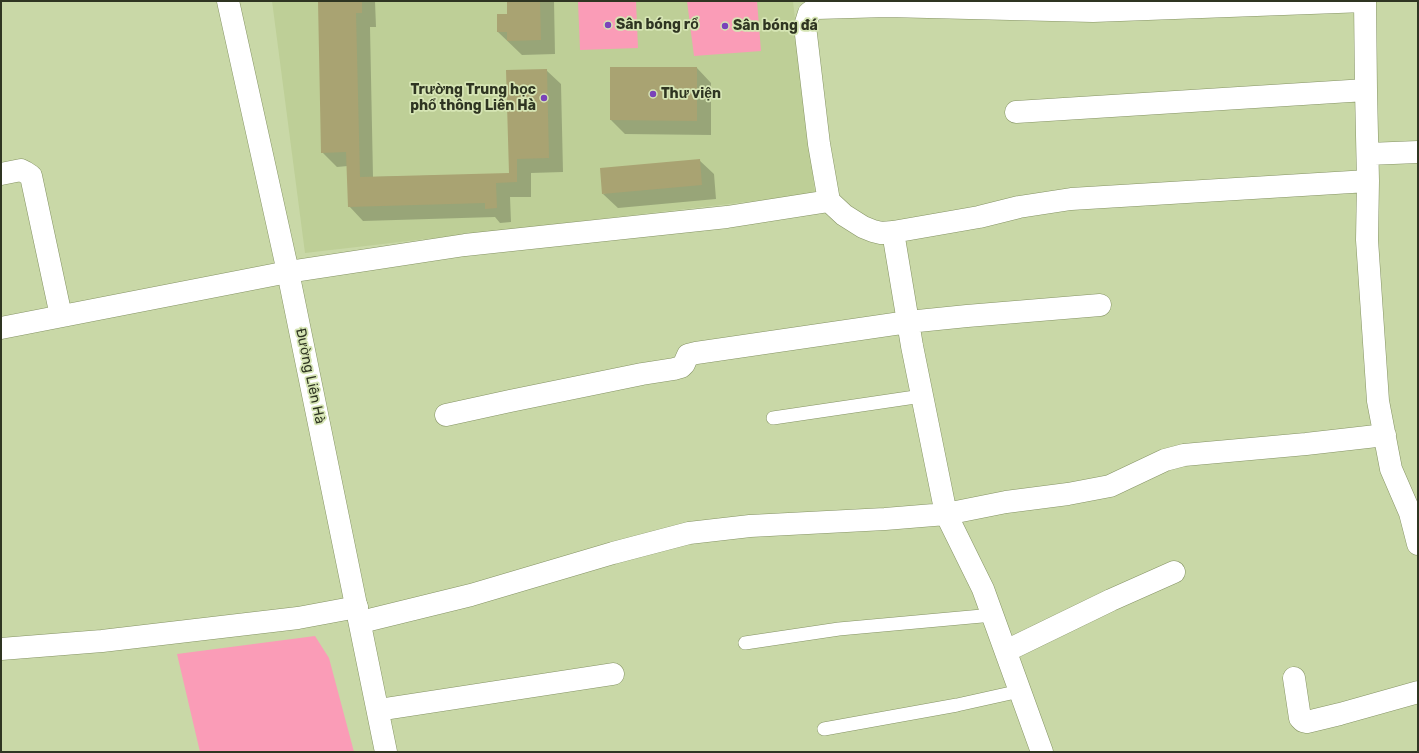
<!DOCTYPE html>
<html>
<head>
<meta charset="utf-8">
<style>
  body { margin:0 }
  #map { position:relative; width:1419px; height:753px; overflow:hidden; background:#c9d8a7; font-family:Rubik,sans-serif }
  canvas { display:block }
  .frame { position:absolute; inset:0; border:2px solid #2f3522; pointer-events:none }
</style>
</head>
<body>
<div id="map">
<canvas width="1419" height="753"></canvas>
<div class="frame"></div>
</div>
<script>
const ctx = document.querySelector('canvas').getContext('2d');
ctx.lineJoin = 'round';
function fill(path, color) {
  ctx.fillStyle = color;
  ctx.fill(path, 'evenodd');
}
function toPath(rows) {
  const path = new Path2D();
  for (const r of rows) {
    path.moveTo(r[0], r[1]);
    for (let i = 2; i < r.length; i += 2) path.lineTo(r[i], r[i + 1]);
  }
  return path;
}
function stroke(path, color, width, dash) {
  ctx.strokeStyle = color;
  ctx.lineWidth = width;
  ctx.lineCap = dash ? 'butt' : 'round';
  ctx.setLineDash(dash || []);
  ctx.stroke(path);
}
function write(font, color, halo, rows, align = 'center') {
  ctx.font = font + ' Rubik,sans-serif';
  ctx.lineWidth = 3.5;
  ctx.setLineDash([]);
  ctx.textBaseline = 'middle';
  ctx.strokeStyle = halo;
  ctx.fillStyle = color;
  for (const [text, x, y, turn = 0] of rows) {
    ctx.save();
    ctx.translate(x, y);
    ctx.rotate((+turn || 0) * Math.PI / 180);
    ctx.textAlign = isNaN(turn) ? turn : align;
    if (halo) ctx.strokeText(text, 0, 0);
    ctx.fillText(text, 0, 0);
    ctx.restore();
  }
}
fill(toPath([
  [272,1,793,1,815,194,305,253]
]), '#becf97');
fill(toPath([
  [578,1,636,1,638,48,580,50],
  [687,1,757,1,761,51,694,56],
  [315,636,329,658,354,752,200,752,177,654]
]), '#fa9cb7');
fill(toPath([
  [319,1,375,1,376,27,370,27,373,177,510,174,546,70,561,84,563,172,531,173,531,197,510,197,511,222,500,223,495,217,363,221,349,206,348,166,337,167,322,152],
  [508,1,554,1,555,54,522,55,498,32,508,15],
  [697,68,711,83,711,135,625,134,611,120],
  [699,160,714,174,716,199,618,208,603,194]
]), '#0003');
fill(toPath([
  [318,1,362,1,362,13,356,13,360,177,509,173,506,70,547,69,549,158,517,159,517,182,496,183,497,208,485,209,485,203,348,207,346,152,321,153],
  [507,1,540,1,541,40,507,41,507,32,497,32,497,14,507,14],
  [610,67,697,67,697,121,610,120],
  [700,159,702,185,602,194,600,168]
]), '#a9a372');
const lane = toPath([
  [773,418,922,396],
  [745,643,839,629,993,615],
  [824,729,957,705,1020,691]
]);
const street = toPath([
  [1365,1,1093,11,887,6,816,8,809,13,805,26,819,144,829,201,844,215,863,227,873,231,881,233,893,232,979,217,1019,207,1071,199,1368,181],
  [1365,1,1366,90,1368,181,1367,240,1378,401,1391,469,1410,513,1418,544],
  [1016,112,1366,90],
  [1368,154,1418,152],
  [1,174,21,170,25,172,31,176,61,316],
  [893,232,912,346,946,514,983,589,1042,752],
  [1,328,288,272,465,245,727,217,829,201],
  [446,415,510,401,642,374,674,369,681,367,684,364,688,355,696,353,908,322,967,316,1100,305],
  [361,622,471,595,613,553,689,533,750,526,885,519,946,514,1006,502,1068,494,1110,486,1165,460,1184,455,1306,444,1385,435],
  [1,649,102,641,298,618,357,607],
  [1006,651,1111,600,1174,572],
  [1294,678,1300,718,1303,721,1307,722,1340,714,1418,692],
  [378,710,613,674]
]);
const secondary = toPath([
  [228,1,288,272,386,752]
]);
stroke(lane, '#859364', 14);
stroke(street, '#859364', 23);
stroke(secondary, '#859364', 23);
stroke(lane, '#fff', 13);
stroke(street, '#fff', 22);
stroke(secondary, '#fff', 22);
for (const [x, y, r, color] of [
  [608,25,4,"#7a43ba"],
  [725,26,4,"#7a43ba"],
  [653,94,4,"#7a43ba"],
  [544,98,4,"#7a43ba"]
]) {
  const dot = new Path2D();
  dot.arc(x, y, r, 0, 2 * Math.PI);
  ctx.fillStyle = color;
  ctx.fill(dot);
  stroke(dot, '#d6e5b4', 1.5);
}
write('bold 14px', '#2f3522', '#d6e5b4', [
  ["Sân bóng rổ",616,25],
  ["Sân bóng đá",733,26],
  ["Trường Trung học",536,90,"right"],
  ["phổ thông Liên Hà",536,106,"right"],
  ["Thư viện",661,94]
], 'left');
write('14px', '#2f3522', '#d6e5b4', [
  ["Đường Liên Hà",310,376,78]
]);
</script>
</body>
</html>
